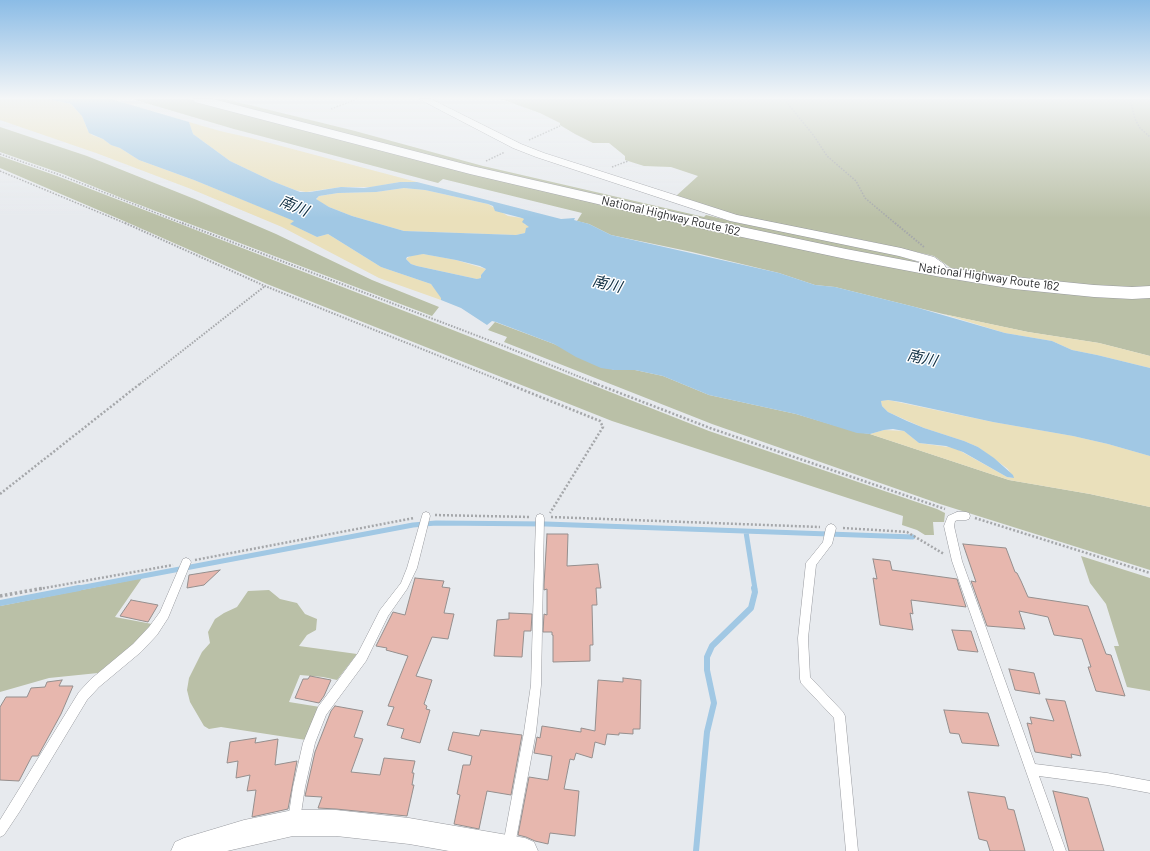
<!DOCTYPE html>
<html>
<head>
<meta charset="utf-8">
<style>
  body { margin:0 }
  canvas { display:block; background:#e7eaee }
</style>
</head>
<body>
<canvas width="1150" height="851"></canvas>
<script>
const ctx = document.querySelector('canvas').getContext('2d');
ctx.lineJoin = 'round';
function fill(path, color) {
  ctx.fillStyle = color;
  ctx.fill(path, 'evenodd');
}
function toPath(rows) {
  const path = new Path2D();
  for (const r of rows) {
    path.moveTo(r[0], r[1]);
    for (let i = 2; i < r.length; i += 2) path.lineTo(r[i], r[i + 1]);
  }
  return path;
}
function stroke(path, color, width, dash) {
  ctx.strokeStyle = color;
  ctx.lineWidth = width;
  ctx.lineCap = dash ? 'butt' : 'round';
  ctx.setLineDash(dash || []);
  ctx.stroke(path);
}
function write(font, color, halo, rows, align = 'center') {
  ctx.font = font + ' Barlow,"Noto Sans JP",sans-serif';
  ctx.lineWidth = 3;
  ctx.setLineDash([]);
  ctx.textBaseline = 'middle';
  ctx.strokeStyle = halo;
  ctx.fillStyle = color;
  for (const [text, x, y, turn = 0] of rows) {
    ctx.save();
    ctx.translate(x, y);
    ctx.rotate((+turn || 0) * Math.PI / 180);
    ctx.textAlign = isNaN(turn) ? turn : align;
    if (halo) ctx.strokeText(text, 0, 0);
    ctx.fillText(text, 0, 0);
    ctx.restore();
  }
}
fill(toPath([
  [132,99,189,99,845,257,1150,297,1150,356,1099,343,1028,332,943,314,835,287,815,285,779,273,692,252,611,235,589,224,577,221,582,213,443,179,438,183,234,129],
  [208,99,225,99,355,131,483,166,704,217,706,215,735,222,874,248,925,264,865,254,545,185],
  [501,99,1150,99,1150,288,1141,289,1015,279,951,268,934,256,872,242,730,214,676,196,698,176,671,167,644,166,625,160,625,156,609,143,593,143,575,134,560,125,560,123,540,113],
  [0,127,87,156,197,200,276,234,372,280,439,307,432,316,124,199,63,174,0,152],
  [0,156,57,176,430,321,709,431,937,509,945,513,944,522,933,522,934,535,925,535,917,530,902,525,903,516,612,421,267,284,124,221,0,168],
  [495,322,554,344,614,370,635,370,663,376,709,395,796,414,857,432,870,434,1009,480,1090,494,1150,507,1150,570,940,504,712,424,504,342,507,337,488,330],
  [1081,556,1150,578,1150,691,1127,687,1114,646,1119,646,1106,604,1090,583],
  [142,578,115,617,152,624,147,633,98,673,49,678,0,692,0,606],
  [269,590,280,599,297,603,305,614,317,619,316,630,307,635,299,646,357,654,337,680,323,677,300,675,289,702,320,707,306,740,221,727,209,729,204,726,190,702,187,690,189,678,202,652,210,643,208,632,215,619,224,613,237,607,248,591]
]), '#bac0a7');
fill(toPath([
  [0,99,49,99,71,104,82,116,88,131,92,135,103,139,111,145,120,148,139,160,194,180,295,221,291,224,317,237,328,234,381,267,431,284,442,298,441,300,379,278,282,227,191,189,96,153,0,120],
  [189,122,220,131,251,138,417,182,400,182,372,187,341,187,306,192,295,190,272,181,230,161,193,134],
  [404,188,425,190,488,204,508,216,522,218,524,219,524,224,529,226,529,227,525,233,516,235,404,231,352,216,329,207,316,200,319,196,338,193,376,192],
  [423,254,456,260,486,269,481,275,482,278,477,279,417,266,411,264,406,259,412,255],
  [943,314,1028,332,1099,343,1150,356,1150,368,1097,355,1072,350,1052,341,1005,333],
  [888,400,993,422,1073,436,1108,444,1150,456,1150,507,1090,494,1009,480,870,434,884,430,904,431,919,443,955,448,1007,477,1013,478,1008,469,978,447,964,441,924,428,888,412,882,406,881,401]
]), '#eae0bb');
fill(toPath([
  [49,99,111,99,189,122,193,134,230,161,272,181,300,192,310,192,341,187,364,188,400,182,417,182,561,219,575,218,574,220,589,224,611,235,779,273,815,285,835,287,915,307,1005,333,1052,341,1072,350,1097,355,1150,368,1150,456,1108,444,1073,436,993,422,901,402,888,400,881,401,882,406,888,412,907,421,924,428,964,441,978,447,994,458,1013,475,1014,478,1007,477,963,452,946,446,919,443,904,431,893,429,884,430,870,434,857,433,796,414,709,395,663,376,635,370,614,370,601,368,576,357,554,344,496,322,492,321,487,325,461,308,441,300,441,298,431,284,381,267,328,234,317,237,290,224,294,221,194,180,139,160,120,148,111,145,103,139,89,133,82,116,71,104],
  [404,188,425,190,488,204,493,206,495,211,522,218,524,219,522,222,529,227,526,228,525,233,516,235,404,231,352,216,329,207,316,199,319,196,338,193,376,192],
  [423,254,456,260,480,266,486,269,481,275,481,278,477,279,417,266,411,264,406,259,407,257]
]), '#a1c8e4');
stroke(toPath([
  [746,532,755,589],
  [74,589,413,525,436,523,546,524,913,537]
]), '#a1c8e4', 5);
stroke(toPath([
  [0,603,79,588],
  [696,851,707,732,714,703,707,670,707,657,712,646,751,608,755,592,754,588]
]), '#a1c8e4', 6);
const building = toPath([
  [547,534,568,534,567,566,598,564,601,588,596,588,597,605,592,605,593,645,590,645,590,661,553,662,553,635,552,635,552,632,543,632,544,614,547,615,547,589,544,590,544,585,547,534],
  [963,544,1006,548,1015,572,1017,573,1021,581,1028,597,1088,606,1106,654,1111,655,1125,696,1096,691,1088,667,1091,667,1082,639,1054,635,1048,617,1019,611,1025,629,987,626,971,581,976,582,963,544],
  [873,559,890,561,892,570,957,579,966,607,911,600,913,614,910,613,913,630,880,625,873,578,877,579,873,559],
  [220,570,204,585,187,588,189,575,220,570],
  [415,578,444,581,442,587,450,588,444,613,454,614,448,639,432,637,416,676,432,680,424,704,427,706,426,709,430,710,420,743,401,738,404,729,387,725,394,707,388,706,408,656,386,650,387,648,376,646,393,612,405,615,415,578],
  [131,600,158,605,148,622,120,616,131,600],
  [509,613,532,614,531,631,524,631,522,657,494,656,497,620,509,619,509,613],
  [952,630,971,631,978,652,958,650,952,630],
  [1009,669,1034,673,1040,694,1015,690,1009,669],
  [310,676,331,680,324,696,319,703,295,698,303,679,308,679,310,676],
  [623,678,641,680,640,729,633,729,633,734,619,733,619,735,607,734,605,745,595,742,592,758,576,753,574,760,570,759,564,789,579,791,575,836,550,833,548,844,535,841,526,837,518,835,529,777,548,780,552,756,534,753,537,737,540,738,542,726,581,732,581,728,595,731,598,680,623,682,623,678],
  [62,680,59,686,73,686,61,714,38,756,32,756,19,781,0,780,0,707,6,697,27,697,31,688,45,687,47,682,62,680],
  [1046,699,1065,701,1081,756,1071,754,1072,758,1035,752,1027,723,1032,724,1030,717,1054,721,1046,699],
  [335,706,363,711,354,737,363,739,351,772,380,775,384,758,415,761,412,773,414,773,412,785,414,785,407,816,336,809,318,808,322,797,305,796,315,752,331,711,335,706],
  [944,710,988,713,999,746,962,743,959,734,950,733,944,710],
  [481,730,522,735,511,795,487,791,479,829,454,824,460,795,457,794,463,765,470,765,472,756,448,750,453,732,479,736,481,730],
  [256,738,255,743,278,739,275,765,297,761,288,809,252,817,256,790,247,791,250,775,236,778,238,761,227,763,230,742,256,738],
  [1053,791,1088,798,1104,851,1069,851,1053,791],
  [968,792,1005,797,1008,809,1014,810,1025,851,990,851,987,841,979,839,968,792]
]);
fill(building, '#e7b7ae');
stroke(building, '#958f8e', 1);
const service = toPath([
  [426,512,429,513,430,516,417,568,407,589,388,616,366,661,326,715,315,743,305,787,300,820,298,824,294,826,290,824,288,820,293,787,303,743,318,707,358,653,380,610,401,583,407,568,422,516,423,513,426,512],
  [957,512,966,512,969,513,970,516,969,519,966,520,958,520,955,521,954,526,962,561,1035,764,1107,773,1150,781,1150,793,1107,785,1039,776,1066,851,1054,851,952,561,944,526,948,516,957,512],
  [540,514,543,515,544,518,541,685,536,732,515,845,513,849,509,851,505,849,503,845,524,732,531,685,536,518,537,515,540,514],
  [831,524,834,525,836,528,832,544,816,565,808,638,810,677,843,712,845,716,858,851,846,851,834,718,801,683,800,679,798,638,806,563,823,542,826,528,828,525,831,524],
  [186,558,189,559,191,562,168,618,157,635,141,652,99,687,87,700,20,811,4,835,0,837,0,820,79,692,91,679,133,644,149,627,160,612,183,559,186,558]
]);
const minor = toPath([
  [419,99,431,99,521,144,544,153,737,215,901,248,934,257,944,264,948,272,946,275,941,276,936,275,933,269,924,263,899,256,730,221,536,157,513,148,419,99],
  [293,810,336,810,409,818,525,838,534,842,538,851,449,851,409,844,336,836,293,836,227,851,171,851,175,842,184,838,244,820,293,810]
]);
const trunk = toPath([
  [193,99,213,99,472,166,704,219,846,249,941,267,1014,277,1094,285,1132,287,1150,286,1150,298,1132,299,1094,297,1014,289,941,277,846,259,704,229,470,174,195,102,193,99]
]);
stroke(service, '#999ba0', 1);
stroke(minor, '#999ba0', 1);
stroke(trunk, '#999ba0', 1);
stroke(toPath([
  [784,99,814,136,827,156,856,181,865,198,896,224],
  [1130,99,1135,119,1140,128,1150,137],
  [331,109,357,99],
  [529,140,560,126],
  [0,154,60,175,184,224],
  [486,161,505,152],
  [612,167,628,161],
  [0,171,127,224]
]), '#a5a7aa', 1.5, [1.5, 1.5]);
stroke(toPath([
  [125,223,265,286,509,384],
  [182,223,504,346,597,384],
  [895,223,924,247],
  [140,384,265,286]
]), '#a5a7aa', 2, [1.5, 1.5]);
stroke(toPath([
  [506,383,600,421,603,427,550,513],
  [594,383,710,428,945,509],
  [0,494,141,383],
  [435,515,530,517],
  [551,517,820,527],
  [975,518,1150,573],
  [843,528,907,532,944,554],
  [195,560,414,518],
  [39,589,173,565]
]), '#a5a7aa', 2.5, [2, 2]);
stroke(toPath([
  [0,596,44,588]
]), '#a5a7aa', 3.5, [2.5, 2.5]);
fill(service, '#fff');
fill(minor, '#fff');
fill(trunk, '#fff');
const sky = ctx.createLinearGradient(0, 0, 0, 218);
sky.addColorStop(0, '#8bbce6');
sky.addColorStop(0.45, '#f4f6f7');
sky.addColorStop(1, '#f4f6f700');
ctx.fillStyle = sky;
ctx.fillRect(0, 0, 1150, 218);
write('12px', '#292a2c', '#fff', [
  ["National Highway Route 162",671,216,13],
  ["National Highway Route 162",989,277,8]
]);
write('italic 15px', '#0c2c40', '#fff', [
  ["南川",294,206,23],
  ["南川",607,284,14],
  ["南川",922,358,13]
]);
</script>
</body>
</html>
